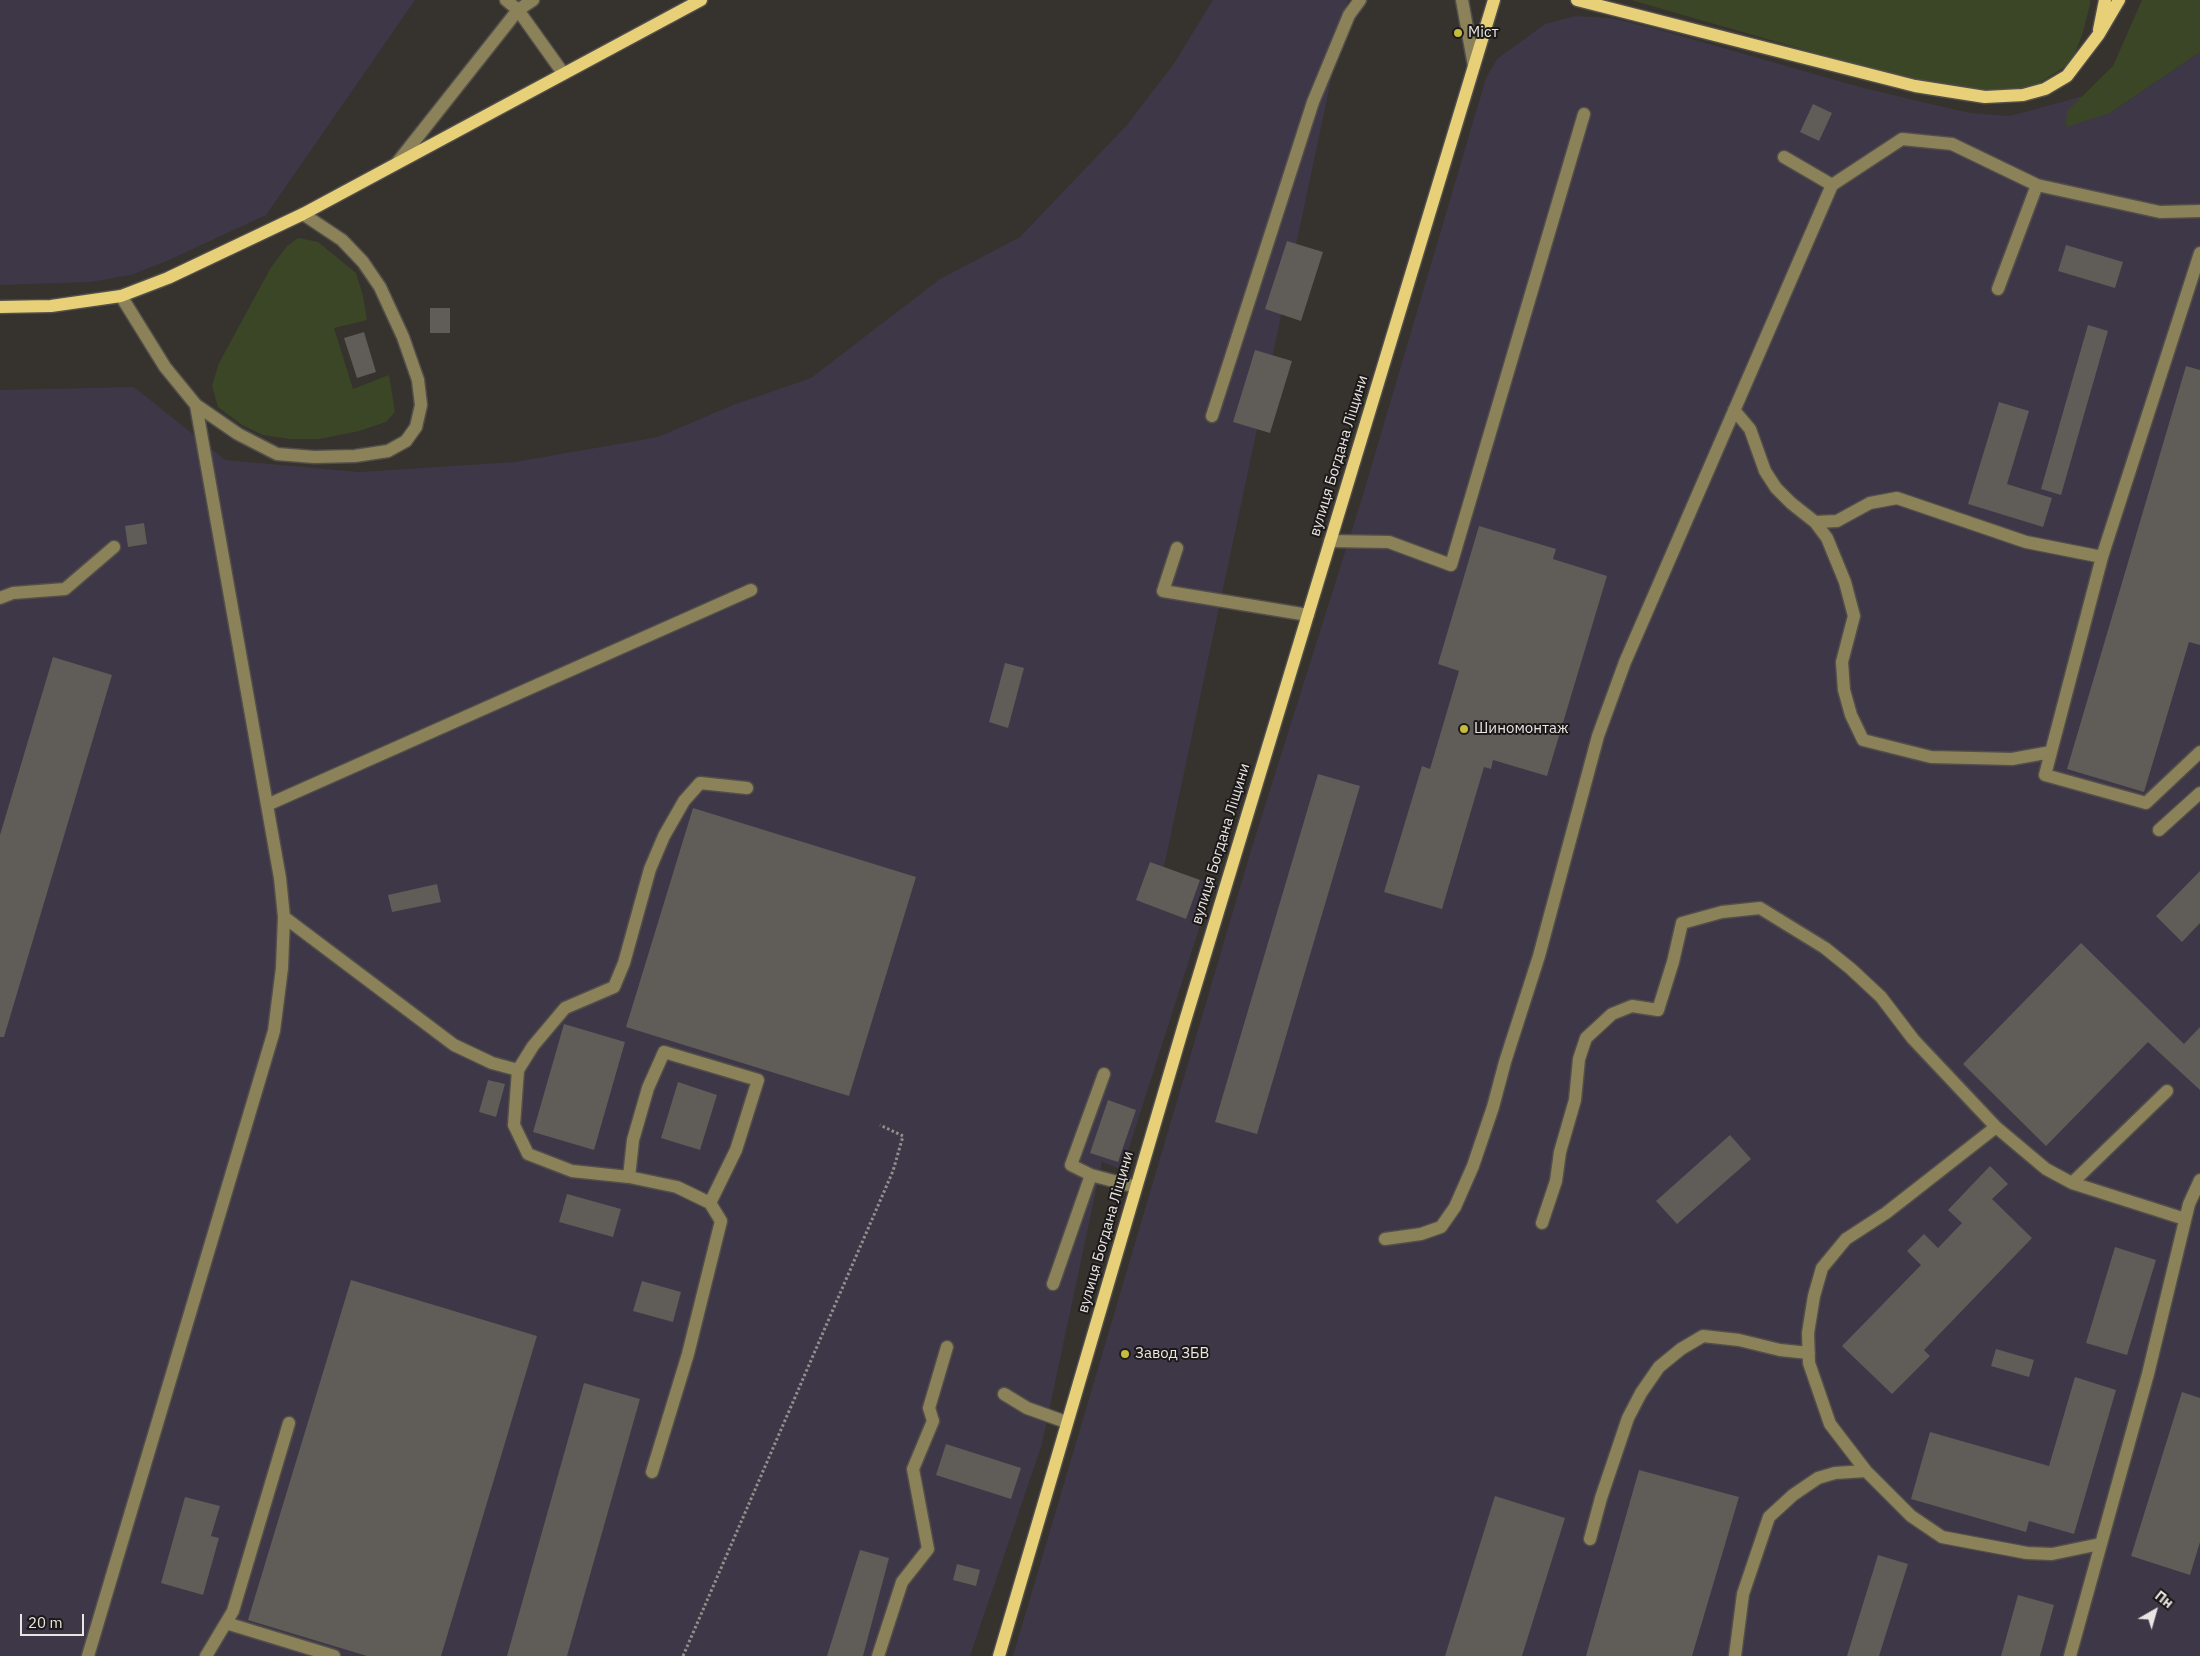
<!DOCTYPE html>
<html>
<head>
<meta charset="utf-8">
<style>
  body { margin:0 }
  #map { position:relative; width:2200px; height:1656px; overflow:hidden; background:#36322e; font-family:"IBM Plex Sans",sans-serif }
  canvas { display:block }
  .north { position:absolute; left:2130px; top:1586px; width:50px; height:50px; -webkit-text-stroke:4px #1c1a19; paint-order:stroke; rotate:38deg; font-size:14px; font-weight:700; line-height:20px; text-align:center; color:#e8e5e3 }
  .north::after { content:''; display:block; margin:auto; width:18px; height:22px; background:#e8e5e3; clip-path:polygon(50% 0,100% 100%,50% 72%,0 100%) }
  .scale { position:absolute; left:20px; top:1614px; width:64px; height:22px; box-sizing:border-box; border:2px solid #e8e5e3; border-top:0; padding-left:6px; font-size:15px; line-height:18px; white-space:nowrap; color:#e8e5e3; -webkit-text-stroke:4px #1c1a19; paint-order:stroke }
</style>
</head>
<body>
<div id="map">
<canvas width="2200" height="1656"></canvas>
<div class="north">Пн</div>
<div class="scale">20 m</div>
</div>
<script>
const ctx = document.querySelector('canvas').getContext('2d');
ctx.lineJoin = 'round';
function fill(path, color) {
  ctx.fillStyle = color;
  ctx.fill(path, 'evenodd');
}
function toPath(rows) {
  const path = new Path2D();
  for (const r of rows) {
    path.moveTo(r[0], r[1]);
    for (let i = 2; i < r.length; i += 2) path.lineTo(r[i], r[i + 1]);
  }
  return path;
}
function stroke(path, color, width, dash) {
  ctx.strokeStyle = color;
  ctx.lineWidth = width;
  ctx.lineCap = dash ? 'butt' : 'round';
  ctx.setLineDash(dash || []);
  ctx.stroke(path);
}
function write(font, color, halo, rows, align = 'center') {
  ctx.font = font + ' "IBM Plex Sans",sans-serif';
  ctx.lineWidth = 4;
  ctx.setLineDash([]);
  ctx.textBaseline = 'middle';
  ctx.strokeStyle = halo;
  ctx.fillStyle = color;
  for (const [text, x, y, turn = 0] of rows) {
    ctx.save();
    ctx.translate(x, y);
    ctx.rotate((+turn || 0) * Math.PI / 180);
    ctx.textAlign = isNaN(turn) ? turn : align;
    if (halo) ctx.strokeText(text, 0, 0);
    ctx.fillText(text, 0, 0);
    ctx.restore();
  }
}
fill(toPath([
  [0,0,415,0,266,215,169,260,131,275,90,282,0,285],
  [1213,0,1348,0,1164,867,1213,885,1122,1170,1102,1162,1042,1444,970,1656,0,1656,0,390,134,387,225,460,359,472,515,462,658,437,733,405,811,378,940,279,1020,237,1126,126,1173,65],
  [1575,16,1611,18,1660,30,1860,87,1935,105,1970,113,2010,116,2080,97,2113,94,2110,113,2200,52,2200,1656,1013,1656,1252,847,1362,498,1486,78,1497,59,1545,24]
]), '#3e3747');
fill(toPath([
  [1631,0,2090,0,2090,4,2083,32,2072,62,2035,86,1999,92,1920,83],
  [2142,0,2200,0,2200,52,2110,113,2066,127,2067,111,2113,66],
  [298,238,318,242,356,273,363,296,367,320,334,328,353,389,389,375,395,412,386,422,359,431,319,439,290,439,263,435,242,425,218,407,212,386,219,363,270,269,287,246]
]), '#3b4626');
fill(toPath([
  [1813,104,1832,113,1819,141,1800,132],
  [1287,241,1323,252,1301,321,1265,309],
  [2066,245,2123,262,2115,288,2058,271],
  [430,308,450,308,450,333,430,333],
  [2088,325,2108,331,2061,495,2041,489],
  [364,332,376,372,357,378,344,338],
  [1255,350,1292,361,1270,433,1233,422],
  [2186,366,2200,370,2200,645,2189,642,2144,792,2067,769],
  [1999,402,2029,411,2007,484,2052,498,2043,527,1968,504],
  [144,523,147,544,128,547,125,526],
  [1479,526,1556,549,1553,559,1607,576,1547,776,1493,760,1491,769,1484,767,1442,909,1384,892,1422,766,1430,769,1459,671,1438,664],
  [53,657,112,675,4,1037,0,1037,0,835],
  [1005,663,1024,668,1008,728,989,722],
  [1318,774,1360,786,1257,1134,1215,1122],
  [693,808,916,877,849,1096,626,1027],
  [1150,862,1200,880,1186,919,1136,900],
  [2200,871,2200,923,2182,942,2156,916],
  [437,884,441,902,392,912,388,895],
  [2081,943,2184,1044,2200,1027,2200,1090,2148,1042,2046,1146,1963,1064],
  [564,1024,625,1042,594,1150,533,1132],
  [488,1080,505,1084,496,1117,479,1112],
  [678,1082,717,1095,700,1150,661,1138],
  [1108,1100,1136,1110,1118,1162,1090,1153],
  [1730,1135,1751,1159,1677,1224,1656,1201],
  [1990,1166,2008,1184,1992,1199,2032,1238,1924,1350,1930,1356,1892,1394,1842,1346,1921,1265,1907,1251,1924,1234,1938,1248,1962,1223,1948,1210],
  [567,1194,621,1209,613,1237,559,1222],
  [2115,1247,2156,1260,2127,1355,2086,1343],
  [351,1280,537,1336,441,1656,367,1656,248,1620],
  [642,1281,681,1292,673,1322,633,1311],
  [1996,1349,2034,1360,2029,1377,1991,1366],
  [2075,1377,2116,1390,2074,1534,2029,1521,2026,1532,1911,1499,1930,1432,2049,1466],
  [584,1383,640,1399,567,1656,507,1656],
  [2182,1392,2200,1398,2200,1542,2190,1575,2131,1556],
  [946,1444,1021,1468,1011,1499,936,1475],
  [1639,1470,1739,1497,1692,1656,1586,1656],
  [1495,1496,1565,1518,1522,1656,1445,1656],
  [185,1497,220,1506,211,1536,219,1538,203,1595,161,1583],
  [860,1550,889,1558,863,1656,827,1656],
  [1878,1555,1908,1564,1879,1656,1847,1656],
  [957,1564,980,1570,976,1586,953,1580],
  [2018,1595,2054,1605,2040,1656,2001,1656]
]), '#605c58');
const minor = toPath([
  [506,0,518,10,563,73],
  [1462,0,1474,66],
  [1784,157,1832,185],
  [397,163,518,10,533,0],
  [2200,253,2102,557,2045,775,2146,803,2200,752],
  [1998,289,2037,185],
  [121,296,165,367,196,405,238,434,277,454,314,457,355,456,388,451,406,441,416,427,421,405,418,380,403,337,380,287,363,262,342,240,303,214],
  [1734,410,1750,429,1765,471,1776,488,1791,503,1815,522,1827,538,1845,582,1854,616,1842,662,1844,690,1851,715,1863,740,1931,757,2012,759,2051,752],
  [1212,416,1313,102,1349,15,1360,0],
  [1815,522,1837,521,1870,503,1897,498,2026,542,2102,557],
  [1330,541,1389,542,1451,565,1584,114],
  [1177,548,1163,591,1308,615],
  [0,598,13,593,65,589,114,547],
  [267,805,751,590],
  [2159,830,2200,793],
  [284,917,454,1045,492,1063,518,1070,514,1125,528,1154,572,1171,629,1177,677,1187,710,1203,721,1221,688,1354,652,1472],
  [518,1070,533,1046,565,1008,614,987,624,963,650,869,664,836,684,801,700,783,747,788],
  [1104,1074,1071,1165,1091,1175,1136,1187],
  [629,1177,633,1140,648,1088,664,1052,758,1080,736,1150,710,1203],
  [2072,1183,2167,1091],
  [1542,1223,1556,1181,1560,1152,1575,1100,1579,1059,1586,1038,1612,1014,1632,1006,1658,1010,1673,962,1682,923,1722,912,1760,908,1825,948,1851,969,1881,997,1913,1039,1996,1127],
  [1385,1239,1421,1234,1441,1227,1455,1207,1473,1166,1493,1107,1505,1062,1539,956,1598,736,1625,662,1832,185,1902,139,1952,144,2037,185,2160,212,2200,211],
  [1053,1284,1091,1175],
  [1004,1394,1027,1408,1066,1422],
  [1590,1539,1601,1498,1628,1418,1641,1393,1659,1367,1681,1349,1703,1336,1739,1340,1780,1350,1809,1353],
  [2100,1544,2052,1554,2027,1553,1942,1537,1911,1516,1866,1471,1830,1424,1809,1363,1808,1333,1814,1296,1822,1268,1846,1239,1886,1213,1996,1127,2046,1169,2072,1183,2185,1219],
  [226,1623,334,1656],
  [88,1656,274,1031,282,968,284,917,280,878,196,405],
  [206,1656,233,1611,289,1423],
  [878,1656,902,1582,928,1549,913,1469,933,1421,929,1408,947,1347],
  [1735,1656,1743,1594,1769,1517,1793,1495,1818,1478,1835,1473,1866,1471],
  [2070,1656,2148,1374,2189,1204,2200,1180]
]);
const major = toPath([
  [1577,0,1915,86,1985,97,2023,95,2045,89,2067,76,2099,34,2119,0],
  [2099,30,2105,0],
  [0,307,51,306,121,296,168,278,303,214,701,0],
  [999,1656,1185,1021,1494,0]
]);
stroke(minor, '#524f4b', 15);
stroke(major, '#524f4b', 15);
stroke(toPath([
  [683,1656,893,1171,903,1136,880,1125]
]), '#938f8c', 3, [2.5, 2.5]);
stroke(minor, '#8c8259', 12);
stroke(major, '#e7d077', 12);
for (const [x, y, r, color] of [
  [1458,33,5,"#c6bc3c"],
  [1464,729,5,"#c6bc3c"],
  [1125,1354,5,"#c6bc3c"]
]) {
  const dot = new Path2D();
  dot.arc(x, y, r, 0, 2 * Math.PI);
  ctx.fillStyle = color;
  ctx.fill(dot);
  stroke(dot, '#1c1a19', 2);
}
write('15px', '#e8e5e3', '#1c1a19', [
  ["Міст",1468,33],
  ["Шиномонтаж",1474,729],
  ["Завод ЗБВ",1135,1354]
], 'left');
write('15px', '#e8e5e3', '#1c1a19', [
  ["вулиця Богдана Ліщини",1339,456,-73],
  ["вулиця Богдана Ліщини",1221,844,-73],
  ["вулиця Богдана Ліщини",1106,1232,-74]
]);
</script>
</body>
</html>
